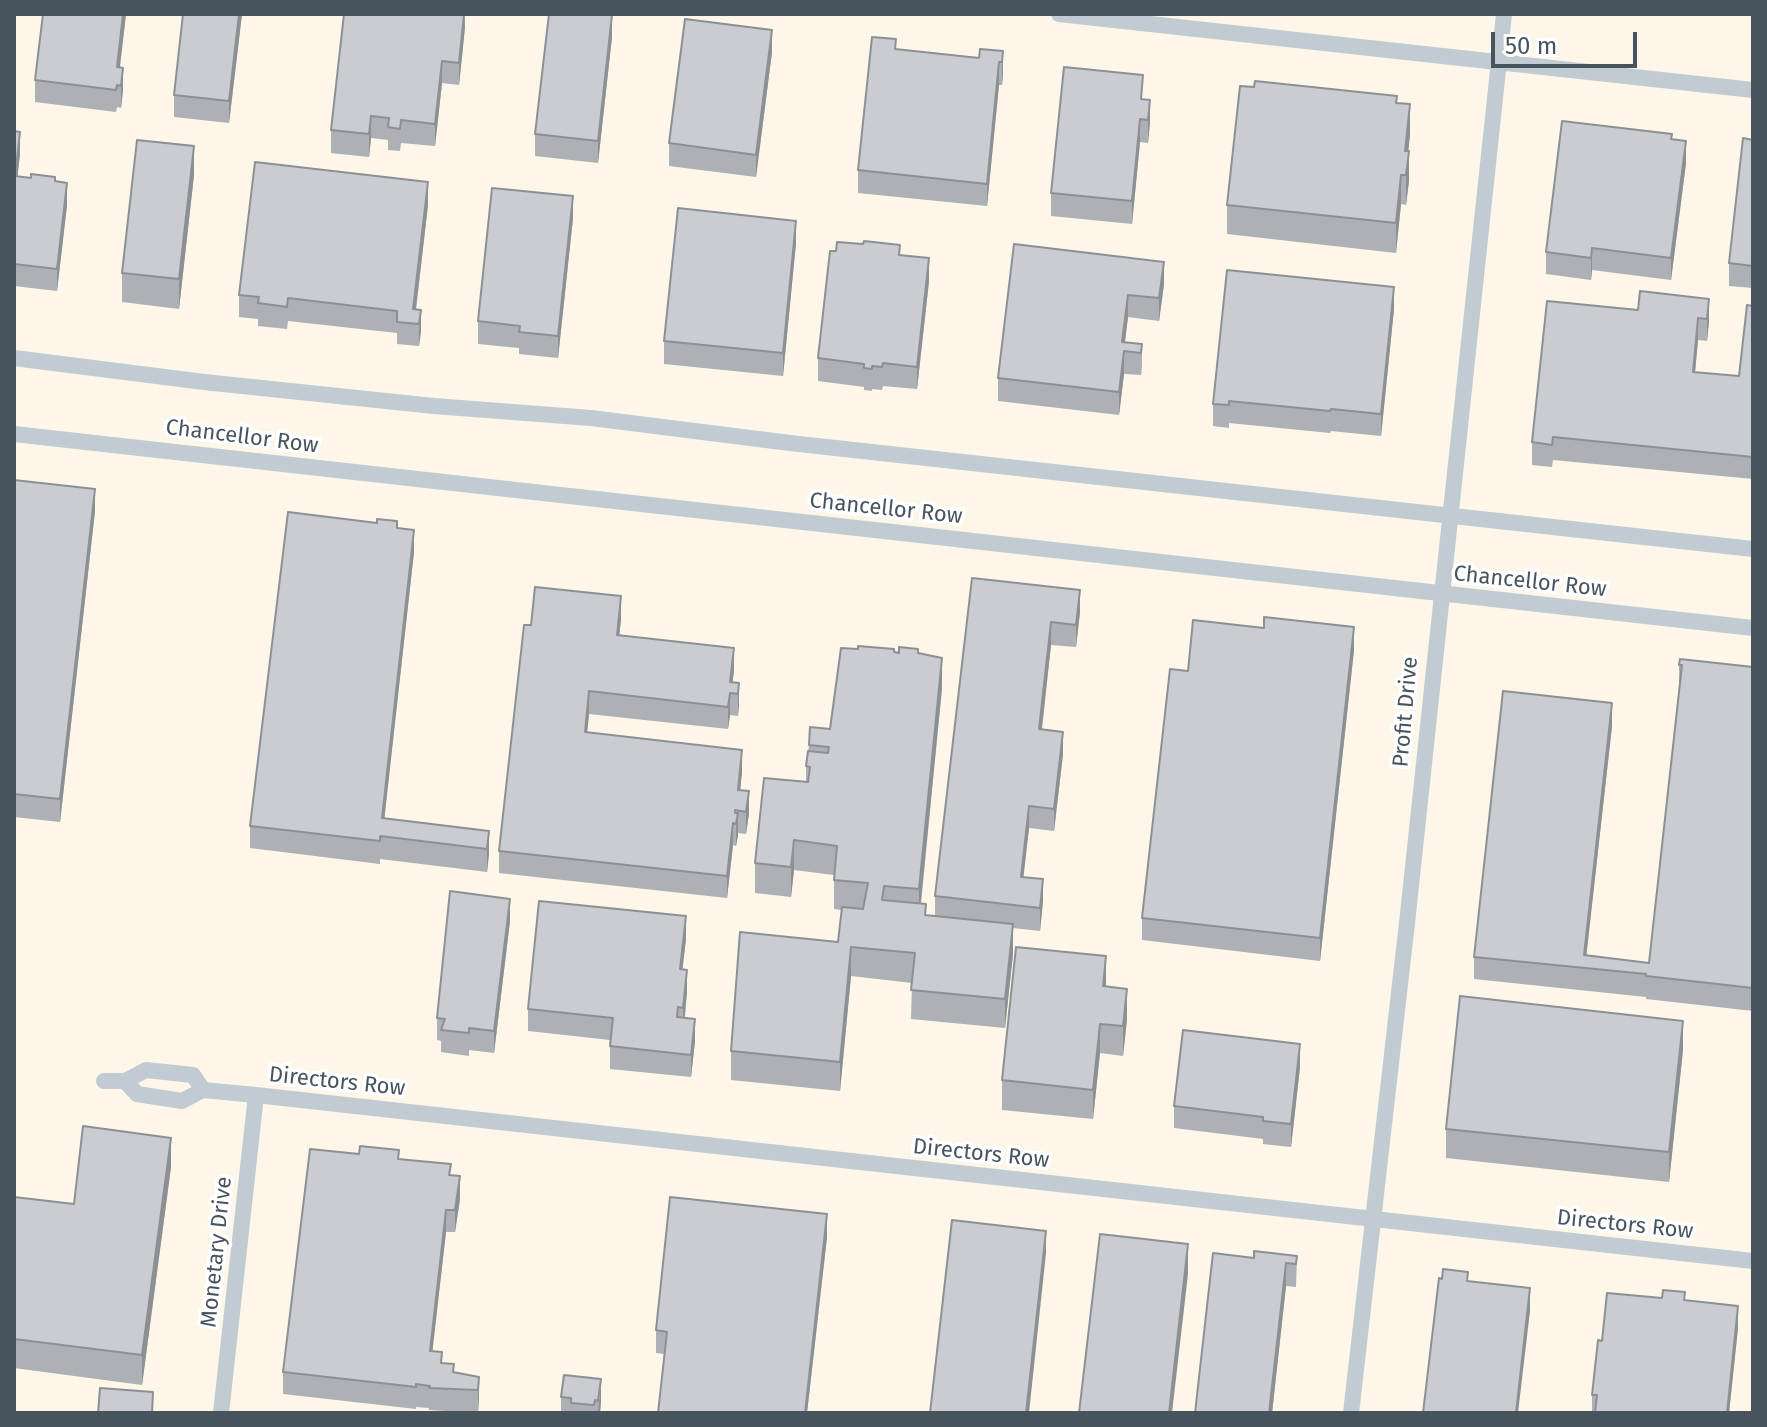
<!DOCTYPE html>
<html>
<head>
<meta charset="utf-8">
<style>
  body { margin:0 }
  #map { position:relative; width:1767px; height:1427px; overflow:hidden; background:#f2f0f0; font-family:"Fira Sans",sans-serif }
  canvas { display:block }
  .frame { position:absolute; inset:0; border:16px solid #47545e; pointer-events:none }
  .scale { position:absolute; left:1491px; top:32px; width:146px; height:36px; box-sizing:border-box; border:4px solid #47545e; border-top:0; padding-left:10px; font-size:24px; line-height:28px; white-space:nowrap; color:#47545e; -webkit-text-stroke:6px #fff; paint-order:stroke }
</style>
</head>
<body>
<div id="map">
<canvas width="1767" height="1427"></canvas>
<div class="frame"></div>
<div class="scale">50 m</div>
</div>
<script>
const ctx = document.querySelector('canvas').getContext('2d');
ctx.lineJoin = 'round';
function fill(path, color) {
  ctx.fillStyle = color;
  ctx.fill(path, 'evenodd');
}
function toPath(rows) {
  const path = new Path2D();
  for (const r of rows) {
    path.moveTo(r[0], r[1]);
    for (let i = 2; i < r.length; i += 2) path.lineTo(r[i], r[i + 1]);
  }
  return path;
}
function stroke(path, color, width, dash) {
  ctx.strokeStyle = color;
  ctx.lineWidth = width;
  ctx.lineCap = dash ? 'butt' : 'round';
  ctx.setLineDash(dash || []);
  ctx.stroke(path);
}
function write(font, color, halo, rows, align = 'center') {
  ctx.font = font + ' "Fira Sans",sans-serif';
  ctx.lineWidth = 7;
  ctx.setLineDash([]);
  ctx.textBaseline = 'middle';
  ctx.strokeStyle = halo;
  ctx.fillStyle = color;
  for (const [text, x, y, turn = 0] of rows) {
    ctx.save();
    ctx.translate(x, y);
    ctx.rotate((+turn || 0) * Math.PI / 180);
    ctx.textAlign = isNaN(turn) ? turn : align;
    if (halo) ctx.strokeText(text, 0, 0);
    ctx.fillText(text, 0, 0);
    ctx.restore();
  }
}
fill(toPath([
  [14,14,1753,14,1753,1413,14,1413]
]), '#fdf6e9');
stroke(toPath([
  [1059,14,1753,90],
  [14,358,204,382,434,406,591,418,790,443,1753,549],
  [14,434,1753,628],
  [104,1081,125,1081,146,1070,193,1075,203,1090],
  [125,1081,137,1094,182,1101,203,1090,256,1095,1753,1261],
  [221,1413,256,1095],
  [1351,1413,1407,923,1504,14]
]), '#c0cbd2', 16);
fill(toPath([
  [126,14,120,67,123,90,121,108,117,107,116,112,35,102,35,80],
  [183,14,242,14,229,123,174,117,174,95],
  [465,14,465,27,459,85,442,83,435,146,401,143,400,151,388,150,388,140,371,138,369,157,331,153,331,130],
  [612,37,598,163,535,156,535,134],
  [896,49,979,58,1003,51,1003,73,1002,85,999,85,987,206,858,193,858,170],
  [772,52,756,177,669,166,669,143],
  [1143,99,1150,122,1148,143,1140,142,1132,224,1051,216,1051,193],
  [1397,103,1410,134,1408,151,1409,181,1406,205,1401,204,1396,253,1227,234,1227,205],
  [14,131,20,154,17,177,55,181,67,205,57,291,14,286],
  [1753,140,1753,288,1729,286,1729,263],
  [1686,163,1671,280,1592,270,1591,280,1546,274,1546,252],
  [194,175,179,309,122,302,122,273],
  [428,205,416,310,421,310,419,346,397,344,397,333,288,321,287,329,258,326,258,319,239,317,239,295],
  [573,218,558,358,519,354,519,348,478,344,478,321],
  [796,243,783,376,664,364,664,341],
  [1014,244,1164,284,1159,321,1128,317,1125,342,1142,344,1142,367,1141,375,1124,374,1119,415,998,401,998,378],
  [900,255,929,281,917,389,883,386,882,390,872,389,872,391,864,390,864,387,818,381,818,358],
  [1709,299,1709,321,1707,341,1698,340,1695,372,1739,376,1753,306,1753,479,1553,460,1552,467,1532,465,1532,442,1638,310],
  [1394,309,1381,436,1331,431,1330,433,1229,423,1229,428,1213,426,1213,404],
  [14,480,95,511,60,822,14,817],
  [397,528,414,552,384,818,489,831,489,854,487,872,380,859,380,864,250,848,250,826],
  [972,578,1080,612,1076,647,1051,645,1042,730,1063,754,1054,831,1029,828,1023,877,1043,901,1040,931,1013,928,1013,954,1005,1028,911,1019,912,983,851,976,840,1091,731,1080,731,1051,838,942,842,910,834,909,834,875,794,870,791,897,755,893,755,863,806,782,806,766,809,745,830,729,858,649,918,653,942,688,921,904,926,916,935,916,935,896],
  [621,619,619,636,734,671,732,683,739,683,738,716,730,715,728,729,589,714,587,732,742,772,740,790,749,813,746,834,738,833,736,846,733,845,727,898,499,873,499,851,531,625],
  [1354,650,1320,961,1142,940,1142,918,1188,671],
  [1679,665,1753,667,1753,1011,1646,999,1646,997,1474,979,1474,957,1612,726,1586,956,1649,963,1679,687],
  [510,921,494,1053,469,1050,469,1056,441,1052,441,1041,437,1040,437,1018],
  [686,939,682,969,687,992,685,1018,695,1041,691,1077,610,1069,610,1040,528,1031,528,1009],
  [1106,987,1127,1019,1123,1056,1100,1053,1093,1119,1002,1110,1002,1080],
  [1683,1050,1669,1182,1446,1158,1446,1129],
  [1300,1067,1291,1147,1263,1144,1263,1139,1174,1128,1174,1106],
  [359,1154,399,1159,451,1175,460,1199,455,1232,446,1232,432,1351,442,1363,454,1372,479,1377,478,1413,429,1410,429,1408,416,1407,416,1409,283,1394,283,1372],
  [171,1167,142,1385,14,1368,14,1197,74,1204],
  [827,1237,807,1413,658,1413,664,1354,656,1353,656,1330],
  [1297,1256,1296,1287,1286,1286,1272,1413,1195,1413,1254,1258],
  [1685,1300,1738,1328,1729,1413,1592,1413,1592,1395,1602,1341],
  [561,1397,601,1401,600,1413,561,1413]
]), '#adb0b5');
fill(toPath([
  [123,14,126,14,117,90,117,67],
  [239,14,242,14,229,123,229,101],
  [464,14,465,27,459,85,459,63],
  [612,15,612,37,598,163,598,141],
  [772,30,772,52,756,177,756,155],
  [1003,51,1003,73,1002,85,1002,62],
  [442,61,442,83,435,146,435,124],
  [999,62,999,85,987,206,987,184],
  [123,68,123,90,121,108,121,86],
  [1150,100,1150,122,1148,143,1148,120],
  [1410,104,1410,134,1406,175,1405,151],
  [371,116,371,138,369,157,369,134],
  [1140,119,1140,142,1132,224,1132,201],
  [20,132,20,154,15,199,15,176],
  [1686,141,1686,163,1671,280,1671,258],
  [194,146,194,175,179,309,179,279],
  [1409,151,1409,181,1406,205,1406,175],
  [1401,175,1401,204,1396,253,1396,223],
  [428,182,428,205,414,324,413,309],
  [67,183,67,205,57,291,57,269],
  [573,196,573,218,558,358,558,336],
  [796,221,796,243,783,376,783,353],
  [1592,248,1592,270,1591,280,1591,258],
  [929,258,929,281,917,389,917,367],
  [1164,262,1164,284,1159,321,1159,298],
  [1394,287,1394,309,1381,436,1381,414],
  [1128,295,1128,317,1122,364,1122,342],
  [1709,299,1709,321,1707,341,1707,319],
  [421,310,421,332,419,346,419,324],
  [1698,318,1698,340,1693,394,1693,372],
  [1124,351,1124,374,1119,415,1119,392],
  [95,489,95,511,60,822,60,799],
  [414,530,414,552,382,840,382,818],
  [1080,590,1080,612,1076,647,1076,625],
  [621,596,621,619,617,658,617,635],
  [1051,622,1051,645,1039,752,1039,729],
  [1354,627,1354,650,1320,961,1320,938],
  [734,648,734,671,731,693,730,682],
  [942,658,942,688,919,919,919,889],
  [739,683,739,706,738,716,738,694],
  [589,691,589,714,585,755,585,732],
  [730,693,730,715,728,729,728,707],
  [1612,703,1612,726,1585,968,1584,955],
  [1063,732,1063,754,1054,831,1054,809],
  [742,750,742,772,738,812,738,790],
  [749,791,749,813,746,834,746,812],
  [1029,806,1029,828,1021,899,1021,877],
  [738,813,738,836,736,846,736,824],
  [733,823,733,845,727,898,727,876],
  [489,831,489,854,487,872,487,849],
  [794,840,794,870,791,897,791,867],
  [1043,879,1043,901,1040,931,1040,908],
  [510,899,510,921,494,1053,494,1031],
  [686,916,686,939,680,991,680,969],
  [1013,924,1013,954,1005,1028,1005,999],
  [851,947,851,976,840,1091,840,1062],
  [1106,956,1106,986,1103,1016,1103,986],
  [687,970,687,992,683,1030,683,1008],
  [1127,989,1127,1019,1123,1056,1123,1026],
  [695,1019,695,1041,691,1077,691,1055],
  [1683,1021,1683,1050,1669,1182,1669,1152],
  [1100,1024,1100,1053,1093,1119,1093,1090],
  [1300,1044,1300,1067,1291,1147,1291,1124],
  [171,1138,171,1167,142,1385,142,1355],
  [460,1176,460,1199,455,1232,455,1210],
  [446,1210,446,1232,430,1373,430,1351],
  [827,1214,827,1237,807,1413,805,1413],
  [1046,1231,1046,1253,1029,1413,1026,1413],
  [1188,1244,1188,1274,1172,1413,1169,1413],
  [1286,1263,1286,1286,1272,1413,1269,1413],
  [1530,1288,1530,1311,1518,1413,1516,1413],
  [1738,1306,1738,1328,1729,1413,1727,1413],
  [479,1377,479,1399,478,1413,478,1390],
  [601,1379,601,1401,600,1413,598,1413]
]), '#8d9093');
const building = toPath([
  [43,14,123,14,117,67,123,68,121,86,117,85,116,90,35,80,43,14],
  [183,14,239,14,229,101,174,95,183,14],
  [344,14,464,14,459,63,442,61,435,124,401,120,400,129,388,127,389,118,371,116,369,134,331,130,344,14],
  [549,14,612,15,598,141,535,134,549,14],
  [685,19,772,30,756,155,669,143,685,19],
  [872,37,896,39,895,49,979,58,980,49,1003,51,1002,62,999,62,987,184,858,170,872,37],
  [1064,67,1143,75,1141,99,1150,100,1148,120,1140,119,1132,201,1051,193,1064,67],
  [1255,81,1397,96,1396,103,1410,104,1405,151,1409,151,1406,175,1401,175,1396,223,1227,205,1240,86,1254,87,1255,81],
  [1562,121,1672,134,1671,139,1686,141,1671,258,1592,248,1591,258,1546,252,1562,121],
  [14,131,20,132,15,176,31,178,31,174,55,177,55,181,67,183,57,269,14,264,14,131],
  [1743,138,1753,140,1753,266,1729,263,1743,138],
  [137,140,194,146,179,279,122,273,137,140],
  [255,162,428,182,413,309,421,310,419,324,397,322,397,311,288,298,287,307,258,303,259,297,239,295,255,162],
  [492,188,573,196,558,336,519,332,520,326,478,321,492,188],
  [678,208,796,221,783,353,664,341,678,208],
  [864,241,900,245,899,255,929,258,917,367,883,363,882,367,872,366,872,369,864,368,864,364,818,358,830,251,836,251,837,242,863,244,864,241],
  [1014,244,1164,262,1159,298,1128,295,1122,342,1142,344,1141,353,1124,351,1119,392,998,378,1014,244],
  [1227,270,1394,287,1381,414,1331,409,1330,411,1229,401,1229,405,1213,404,1227,270],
  [1640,291,1709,299,1707,319,1698,318,1693,372,1739,376,1747,305,1753,306,1753,457,1553,437,1552,445,1532,442,1547,301,1638,310,1640,291],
  [14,480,95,489,60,799,14,794,14,480],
  [288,512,377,523,377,519,397,521,397,528,414,530,382,818,489,831,487,849,380,836,380,841,250,826,288,512],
  [972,578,1080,590,1076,625,1051,622,1039,729,1063,732,1054,809,1029,806,1021,877,1043,879,1040,908,935,896,972,578],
  [535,587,621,596,617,635,734,648,730,682,739,683,738,694,730,693,728,707,589,691,585,732,742,750,738,790,749,791,746,812,735,810,735,813,738,813,736,824,733,823,727,876,499,851,524,625,531,625,535,587],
  [1264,617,1354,627,1320,938,1142,918,1170,669,1188,671,1193,620,1264,628,1264,617],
  [858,646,894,649,894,652,899,653,899,647,918,649,918,653,942,658,919,889,884,886,882,900,926,904,925,915,1013,924,1005,999,911,990,915,953,851,947,840,1062,731,1051,740,932,838,942,842,907,863,909,868,883,834,880,837,846,794,840,791,867,755,863,764,778,808,782,810,767,806,766,808,751,828,753,829,747,809,745,810,727,830,729,841,648,858,649,858,646],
  [1680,659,1753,667,1753,988,1646,976,1646,974,1474,957,1503,691,1612,703,1584,955,1649,963,1682,665,1679,665,1680,659],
  [450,891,510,899,494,1031,469,1028,469,1033,441,1030,445,1019,437,1018,450,891],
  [539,901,686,916,680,969,687,970,683,1008,678,1007,677,1017,695,1019,691,1055,610,1046,613,1018,528,1009,539,901],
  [1016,947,1106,956,1103,986,1127,989,1123,1026,1100,1024,1093,1090,1002,1080,1016,947],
  [1460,996,1683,1021,1669,1152,1446,1129,1460,996],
  [1183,1030,1300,1044,1291,1124,1263,1121,1263,1117,1174,1106,1183,1030],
  [83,1126,171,1138,142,1355,14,1339,14,1197,74,1204,83,1126],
  [360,1146,399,1150,398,1159,451,1164,449,1175,460,1176,455,1210,446,1210,430,1351,442,1352,441,1363,454,1364,453,1372,479,1377,478,1390,429,1388,430,1386,416,1384,416,1387,283,1372,310,1149,359,1154,360,1146],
  [670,1197,827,1214,805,1413,658,1413,667,1332,656,1330,670,1197],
  [952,1220,1046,1231,1026,1413,930,1413,952,1220],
  [1100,1234,1188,1244,1169,1413,1079,1413,1100,1234],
  [1254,1251,1297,1256,1296,1264,1286,1263,1269,1413,1195,1413,1213,1253,1254,1258,1254,1251],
  [1443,1269,1468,1272,1467,1281,1530,1288,1516,1413,1423,1413,1439,1278,1442,1279,1443,1269],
  [1663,1290,1685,1292,1684,1300,1738,1306,1727,1413,1595,1413,1597,1395,1592,1395,1598,1340,1602,1341,1607,1293,1662,1298,1663,1290],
  [564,1375,601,1379,598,1401,595,1400,594,1405,571,1403,571,1398,561,1397,564,1375],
  [100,1388,153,1392,152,1413,98,1413,100,1388]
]);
fill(building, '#c9cdd2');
stroke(building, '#8d9093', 2);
write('22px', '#47545e', '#fff', [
  ["Chancellor Row",242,437,7],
  ["Chancellor Row",886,509,6],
  ["Chancellor Row",1530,582,6],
  ["Profit Drive",1406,712,-85],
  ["Directors Row",337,1082,6],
  ["Directors Row",981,1154,6],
  ["Directors Row",1625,1225,6],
  ["Monetary Drive",217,1252,-84]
]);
</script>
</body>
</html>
